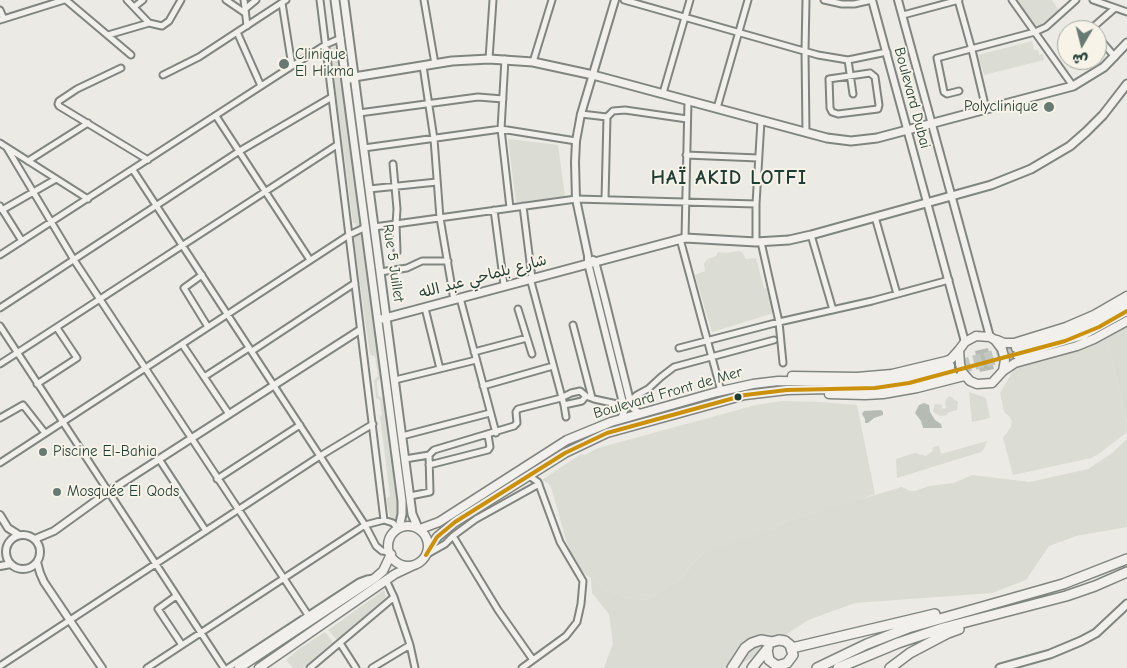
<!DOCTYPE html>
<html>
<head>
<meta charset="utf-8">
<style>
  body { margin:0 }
  #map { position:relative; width:1127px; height:668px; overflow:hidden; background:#ebeae4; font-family:"Comic Neue","Playpen Sans Arabic",sans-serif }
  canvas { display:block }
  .north { position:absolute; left:1057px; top:20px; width:50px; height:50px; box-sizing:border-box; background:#f7f3e8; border:1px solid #a1aaa0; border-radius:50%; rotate:188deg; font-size:14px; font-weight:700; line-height:20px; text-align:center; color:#1f3d34 }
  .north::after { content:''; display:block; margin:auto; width:18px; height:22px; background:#667a72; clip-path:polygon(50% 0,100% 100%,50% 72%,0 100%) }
</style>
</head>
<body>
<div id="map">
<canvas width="1127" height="668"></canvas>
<div class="north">ش</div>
</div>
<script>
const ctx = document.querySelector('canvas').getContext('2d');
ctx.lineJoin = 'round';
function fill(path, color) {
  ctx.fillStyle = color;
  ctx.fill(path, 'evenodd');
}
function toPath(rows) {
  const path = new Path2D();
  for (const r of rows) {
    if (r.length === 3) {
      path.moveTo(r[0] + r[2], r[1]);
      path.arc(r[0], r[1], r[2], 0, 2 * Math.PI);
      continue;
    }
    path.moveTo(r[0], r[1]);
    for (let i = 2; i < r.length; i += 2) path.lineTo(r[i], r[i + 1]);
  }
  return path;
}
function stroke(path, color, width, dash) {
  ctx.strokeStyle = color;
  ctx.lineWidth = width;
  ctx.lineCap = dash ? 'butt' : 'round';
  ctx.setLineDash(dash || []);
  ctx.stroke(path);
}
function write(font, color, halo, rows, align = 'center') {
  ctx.font = font + ' "Comic Neue","Playpen Sans Arabic",sans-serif';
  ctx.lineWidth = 4;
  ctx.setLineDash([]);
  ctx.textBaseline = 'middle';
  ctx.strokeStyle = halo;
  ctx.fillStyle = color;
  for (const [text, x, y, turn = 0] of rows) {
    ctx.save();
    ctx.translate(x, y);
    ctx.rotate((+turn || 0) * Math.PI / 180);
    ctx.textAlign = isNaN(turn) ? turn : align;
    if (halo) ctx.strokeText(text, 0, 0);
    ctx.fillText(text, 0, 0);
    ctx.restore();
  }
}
fill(toPath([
  [1017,0,1052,0,1059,11,1037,28],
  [1032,41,1034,50,1038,50,1039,55,1043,54,1044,60,984,75,978,55],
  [508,139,558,145,565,197,516,202],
  [739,251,743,253,746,259,756,258,764,289,767,288,774,313,712,332,695,275,705,271,704,263,708,259,716,256,718,252,726,253],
  [1107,336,1127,423,1127,432,1100,453,1091,458,1013,475,1003,438,1011,427,1012,421,1009,416,1004,412,1000,393,1014,369,1077,349],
  [782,401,821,402,857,405,875,494,856,501,787,521,773,529,752,537,708,551,699,556,682,578,647,600,627,598,607,590,581,571,569,550,551,487,548,483,542,480,581,454,585,455,598,448,756,405]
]), '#dbdcd3');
fill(toPath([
  [335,47,345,96,381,373,381,378,377,381,378,396,384,399,399,503,398,519,394,519,390,516,386,498,390,497,380,416,382,415,380,400,376,398,374,380,378,376,375,356,370,355,353,234,357,233,356,223,353,223,330,48],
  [1127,325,1127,423,1107,336],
  [969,392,986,398,990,418,972,422],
  [950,396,958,402,957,410,949,412,946,415,941,416,936,414,933,411,935,404,942,405,942,409,946,408,945,402,947,398],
  [1127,439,1127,527,1076,536,1049,546,1026,580,992,593,855,603,808,620,736,668,604,668,613,643,609,614,592,593,591,578,607,590,627,598,647,600,682,578,699,556,708,551,773,529,787,521,902,487,910,491,915,491,929,486,954,483,972,475,1030,482,1088,469,1111,454],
  [987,441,984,449,981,452,897,478,896,459,915,453,926,456,932,451,933,447,939,446,941,454],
  [384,590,386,597,337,640,328,630],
  [325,632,333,642,303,668,293,668,286,660,299,649]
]), '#dadbd2');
fill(toPath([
  [988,348,994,369,980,372,975,351],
  [924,403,929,405,930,412,935,420,941,424,942,428,923,428,921,421,915,413,919,405],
  [881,410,883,412,883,415,874,418,868,423,865,423,865,419,862,414,864,411]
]), '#b6bcb4');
stroke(toPath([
  [950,366,1016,348],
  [952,372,1017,355]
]), '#c2c7c1', 8, [8, 4]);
const minor = toPath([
  [66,0,131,55],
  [127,0,149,23,162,26,169,21,181,0],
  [226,0,245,13],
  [244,0,247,26],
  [320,0,384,520],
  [424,0,435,64],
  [624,0,818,55,848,60,887,52],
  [806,0,805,51,806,133],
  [824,0,842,4,854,4,872,0],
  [958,0,972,50,986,109],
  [1012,0,1073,86],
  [1093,0,1127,12],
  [282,3,292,66],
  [134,7,143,0],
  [245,9,256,0],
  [0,10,4,19],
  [903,15,959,0],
  [0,20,64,0],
  [1091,29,1115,8],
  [237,32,261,86],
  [108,35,149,23],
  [1097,36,1115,57],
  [489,59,493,0],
  [505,59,501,129,510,208],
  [848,60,853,94],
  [533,62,552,0],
  [423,66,434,139,440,218,454,300],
  [121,68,77,89,59,101,58,104,59,106,148,160],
  [870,73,875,77,879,105,878,109,838,114,832,112,830,108,829,79,870,73],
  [163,75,199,57,286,0],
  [959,91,947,94,944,92,937,58,1035,32,1046,27,1076,0],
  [663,93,690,0],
  [717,108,748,0],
  [359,113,478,97,503,99],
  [581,114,607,117],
  [216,116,310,260],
  [0,143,88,199],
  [7,148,74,260,308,615],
  [364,148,501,129,576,141],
  [686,155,758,158],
  [28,161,88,123],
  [393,164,397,209,396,224,397,252],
  [133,170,365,525,376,546,382,551,390,552],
  [369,189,437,182],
  [605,199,607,117,613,111,625,110,687,119],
  [0,206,22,241],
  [523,206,532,278],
  [2,210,56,179],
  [494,210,504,285],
  [875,217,897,294],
  [374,227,576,199,756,204],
  [811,235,833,310],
  [685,238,688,100],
  [680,239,721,391],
  [756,242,756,204,761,121],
  [761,242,779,322,783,363],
  [0,255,292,66,325,45,341,38],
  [380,272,407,268,422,261,448,261],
  [202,275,184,288,208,327],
  [530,278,564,405,582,401,586,396],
  [460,298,496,433],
  [0,308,238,152,332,97],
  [425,308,440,369],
  [518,309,532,354],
  [573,325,592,398],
  [0,326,224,668],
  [182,344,229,414],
  [679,348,779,322,872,301,949,280],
  [252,351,355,283],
  [474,352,527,338],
  [0,364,337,145],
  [204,377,249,348],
  [395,380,476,360],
  [37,384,77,358,57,328],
  [483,386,553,366],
  [564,405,566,417],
  [0,418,23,405,45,433],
  [402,436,490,413],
  [159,459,206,531],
  [405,459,429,455,434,450,514,426,517,423,516,412,518,409,561,398,571,393,580,391,586,396,594,399,617,404,623,403,630,401,637,395,648,389,661,377,674,367,774,340],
  [0,463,349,235,366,227],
  [429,465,488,450,490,447,488,435],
  [217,479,300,425],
  [410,496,430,492,429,455],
  [453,536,476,519,539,484],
  [429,553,445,544,453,536,498,610,533,660],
  [176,596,158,609,182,645],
  [340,643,356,668],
  [410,645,415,668],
  [0,666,320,456,373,424],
  [147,668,365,525,384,520,393,523,398,529],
  [228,668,359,582,367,579,374,578],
  [310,668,394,597,386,580],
  [372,668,410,645,394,597],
  [522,668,566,636,577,622,581,604,583,581,560,542,538,482,529,476]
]);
const tertiary = toPath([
  [615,0,581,114,576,141,575,162,576,199,588,256,588,263,623,403,624,411,621,419],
  [872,0,965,342],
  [898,0,990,337],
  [593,260,595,261,605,300,630,401,633,408,640,414],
  [0,515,8,528,19,535],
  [23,552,17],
  [35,539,54,531,108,492,360,330],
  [37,562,40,573,44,582,102,668],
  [0,566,11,564]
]);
const secondary = toPath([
  [335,0,402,501,402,514,399,528],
  [344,0,412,514,418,528],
  [347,80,354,77,452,61,489,59,533,62,593,75,827,138,851,141,877,138,1073,86,1104,67,1127,43],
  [378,320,685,238,756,242,789,240,811,235,991,185,1031,169,1070,146,1086,132,1103,115,1127,84],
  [1000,668,1050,654,1081,641,1096,633,1127,604]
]);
const primary = toPath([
  [976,336,990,337,995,340,1002,349,1005,360,1003,371,992,383,977,384,970,381,962,372,960,364,959,350,965,342,976,336],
  [997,340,1004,343,1014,343,1066,327,1094,315,1127,296],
  [1016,348,1076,330,1104,317,1127,304],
  [1017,355,1083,335,1127,311],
  [1003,371,1015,363,1077,346,1094,339,1127,321],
  [792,376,857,377,892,374,946,361,951,359,959,350],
  [829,394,865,395,883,394,917,388,964,376],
  [408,546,20],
  [420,529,439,522,567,440,611,422,717,392,753,384,778,381,881,382,950,366],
  [426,555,437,537,455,522,565,453,607,433,745,395,787,390,875,388,909,383,952,372],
  [239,668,375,578,383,571,391,554],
  [259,668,395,574,414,565]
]);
const motorway = toPath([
  [792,648,935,614],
  [732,668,745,648,752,643,761,640,772,642,779,640,785,641,790,645,793,655,787,663,777,666,769,660,767,650],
  [752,668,768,648],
  [817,668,867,644,908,628,1063,584,1127,559],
  [838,668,898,643,943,628,1066,596,1095,586,1127,572],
  [890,668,910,653,948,633,959,629]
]);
stroke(minor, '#808581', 9);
stroke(tertiary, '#808581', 10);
stroke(secondary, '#808581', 11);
stroke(primary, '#808581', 11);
stroke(motorway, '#808581', 12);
stroke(minor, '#f1f0ec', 5);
stroke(tertiary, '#f1f0ec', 6);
stroke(secondary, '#f1f0ec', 7);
stroke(primary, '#f1f0ec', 8);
stroke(motorway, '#f1f0ec', 9);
stroke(toPath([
  [426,555,437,537,455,522,565,453,607,433,745,395,787,390,875,388,909,383,1065,341,1099,327,1127,311]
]), '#cc910a', 4);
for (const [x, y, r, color] of [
  [284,64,6,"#667a72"],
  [1049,107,6,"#667a72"],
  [738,397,4.5,"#1f3d34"],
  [43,452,5,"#667a72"],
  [57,492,5,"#667a72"]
]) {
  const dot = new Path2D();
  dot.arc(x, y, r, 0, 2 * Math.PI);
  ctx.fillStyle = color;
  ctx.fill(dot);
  stroke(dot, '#f7f3e8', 2);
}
write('15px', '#1f3d34', '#f7f3e8', [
  ["Clinique",295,55],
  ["El Hikma",295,72],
  ["Polyclinique",1038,107,"right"],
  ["Piscine El-Bahia",53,452],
  ["Mosquée El Qods",67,492]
], 'left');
write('15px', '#1f3d34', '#f7f3e8', [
  ["Boulevard Dubai",912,98,75],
  ["Rue 5 Juillet",393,263,82],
  ["شارع بلماحي عبد الله",483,277,-15],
  ["Boulevard Front de Mer",668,393,-16]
]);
ctx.letterSpacing = '1px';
write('bold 20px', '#1f3d34', '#f7f3e8', [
  ["HAÏ AKID LOTFI",729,178]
]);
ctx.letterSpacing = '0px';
</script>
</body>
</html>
